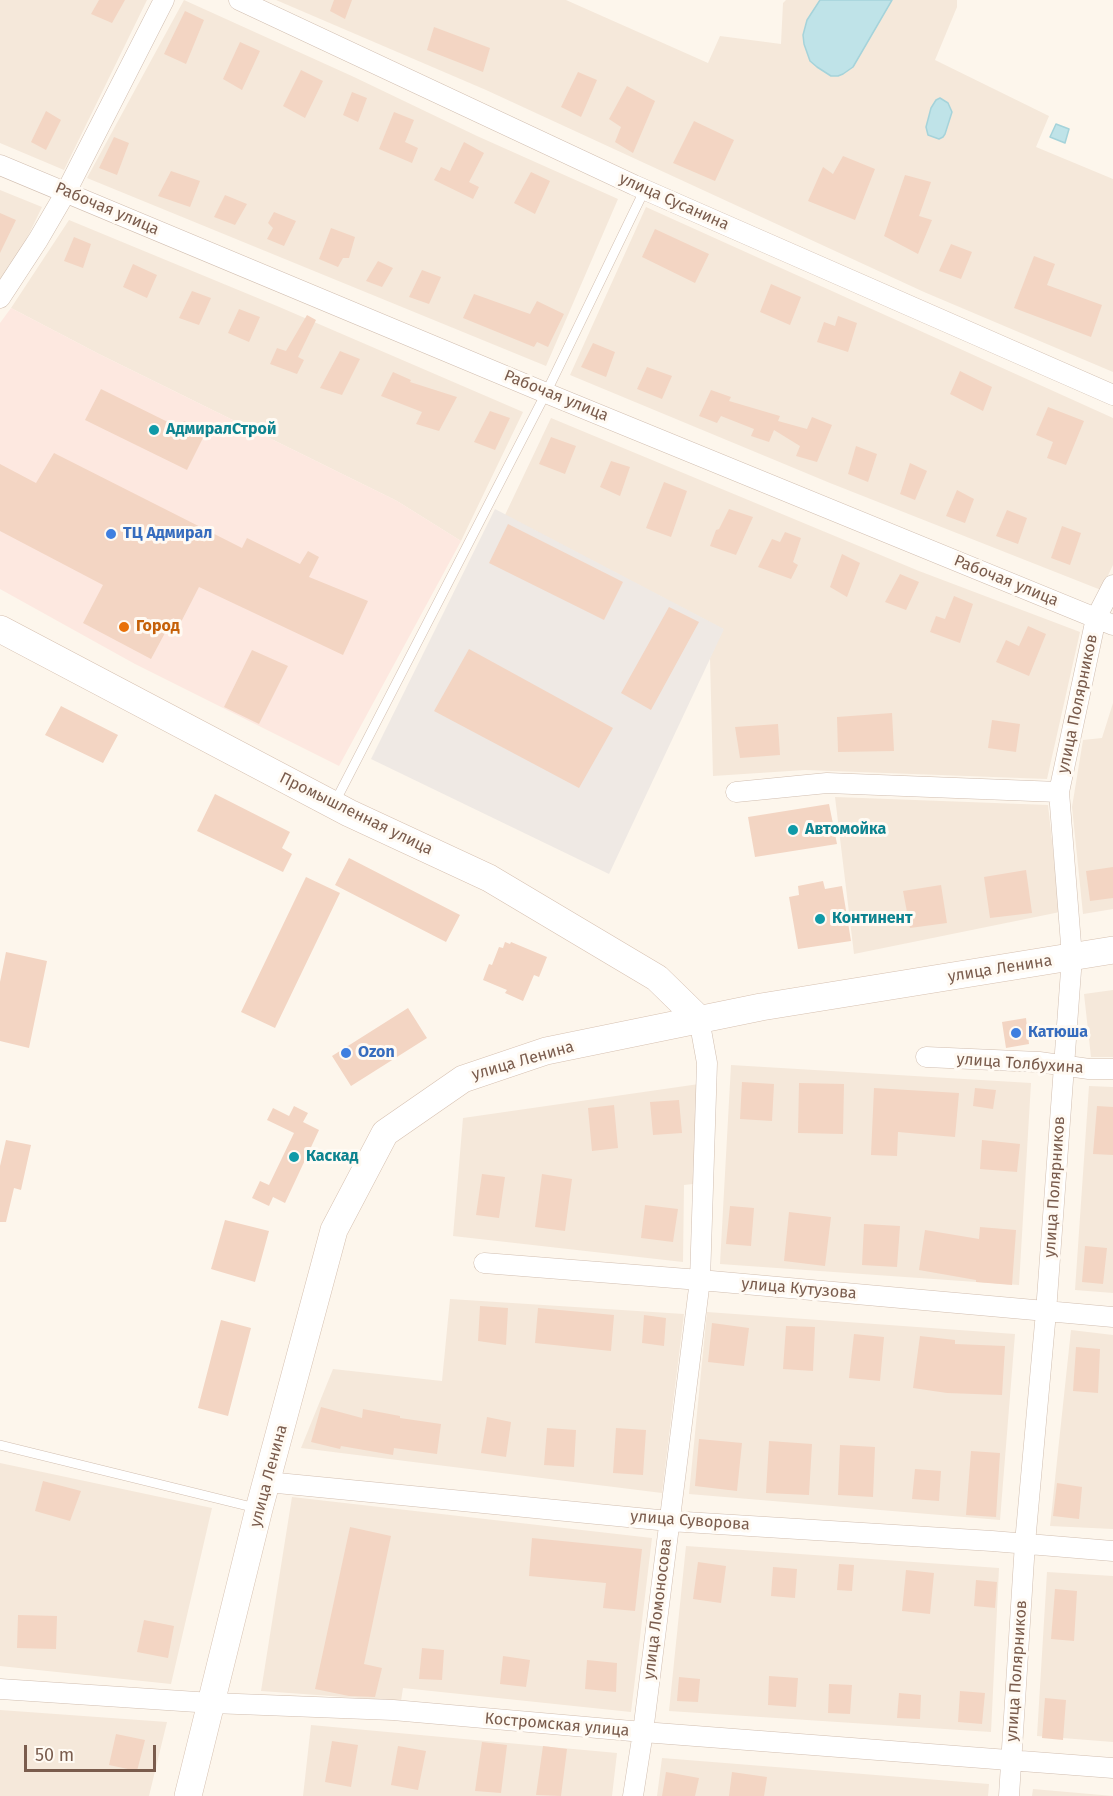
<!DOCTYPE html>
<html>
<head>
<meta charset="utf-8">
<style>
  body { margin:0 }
  #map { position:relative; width:1113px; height:1796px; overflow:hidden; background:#fdf6ec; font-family:"Fira Sans",sans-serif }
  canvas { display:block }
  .scale { position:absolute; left:24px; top:1745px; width:132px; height:27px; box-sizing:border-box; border:3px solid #7a5c4d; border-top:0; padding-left:8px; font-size:18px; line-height:21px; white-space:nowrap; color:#7a5c4d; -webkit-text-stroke:4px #fffaf3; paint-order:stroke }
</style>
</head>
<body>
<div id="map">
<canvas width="1113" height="1796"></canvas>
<div class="scale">50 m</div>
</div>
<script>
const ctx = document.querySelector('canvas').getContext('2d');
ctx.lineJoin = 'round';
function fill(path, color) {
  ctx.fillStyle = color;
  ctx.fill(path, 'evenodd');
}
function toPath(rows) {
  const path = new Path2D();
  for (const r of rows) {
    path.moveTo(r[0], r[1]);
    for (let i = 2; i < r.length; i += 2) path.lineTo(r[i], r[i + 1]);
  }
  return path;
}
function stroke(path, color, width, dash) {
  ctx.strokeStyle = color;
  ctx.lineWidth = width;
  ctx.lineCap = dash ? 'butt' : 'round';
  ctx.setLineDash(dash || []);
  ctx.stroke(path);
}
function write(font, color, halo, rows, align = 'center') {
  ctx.font = font + ' "Fira Sans",sans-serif';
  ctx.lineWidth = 6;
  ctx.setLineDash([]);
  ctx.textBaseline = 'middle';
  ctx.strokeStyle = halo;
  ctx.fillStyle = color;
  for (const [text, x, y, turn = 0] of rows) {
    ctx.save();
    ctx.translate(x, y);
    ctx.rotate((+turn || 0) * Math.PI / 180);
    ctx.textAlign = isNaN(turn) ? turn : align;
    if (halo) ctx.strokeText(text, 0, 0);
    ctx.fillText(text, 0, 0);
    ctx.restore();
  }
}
fill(toPath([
  [0,0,147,0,64,170,0,143],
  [184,0,354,77,477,136,618,199,546,366,87,178],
  [276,0,566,0,708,63,720,36,781,44,783,3,786,0,957,0,957,7,935,60,1049,116,1036,147,1113,179,1113,372,924,292,486,90],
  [0,190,42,207,19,255,0,279],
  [646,207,1113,418,1113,565,1101,590,830,483,570,375],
  [69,220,277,306,523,412,461,541,397,501,99,354,11,308],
  [551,418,919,571,1080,632,1047,779,805,770,713,776,710,658,723,629,505,515],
  [1113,703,1113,909,1083,914,1072,807,1083,740,1102,738],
  [835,797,1048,805,1060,912,854,954],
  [1113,990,1113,1057,1091,1057,1084,994],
  [731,1065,1031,1083,1019,1285,720,1264],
  [699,1084,693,1184,684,1185,683,1262,453,1236,463,1118],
  [1089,1086,1113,1087,1113,1293,1075,1290],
  [450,1299,684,1314,662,1493,301,1448,333,1369,442,1381],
  [707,1312,1015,1334,1000,1520,689,1494],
  [1071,1330,1113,1335,1113,1529,1050,1526],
  [0,1463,212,1508,171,1684,0,1666],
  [292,1497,652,1538,631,1712,403,1688,401,1701,261,1691],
  [686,1546,999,1568,991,1732,669,1711],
  [1047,1572,1113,1576,1113,1742,1037,1736],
  [0,1710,167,1722,149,1796,0,1796],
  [311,1725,617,1753,612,1796,303,1796],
  [662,1758,989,1784,988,1796,657,1796],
  [1033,1789,1113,1796,1032,1796]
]), '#f5e8da');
fill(toPath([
  [11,308,99,354,397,501,461,541,339,766,135,664,0,589,0,323]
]), '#fde8e0');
fill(toPath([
  [495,509,724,629,609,874,371,759]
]), '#efe9e4');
const water = toPath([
  [820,0,892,0,853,67,843,74,838,76,831,76,817,67,810,61,804,44,803,35,807,20,820,0],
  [940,98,948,103,952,112,945,134,943,137,939,139,928,135,926,127,931,108,936,100,940,98],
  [1056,124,1069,129,1065,143,1050,137,1056,124]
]);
fill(water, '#bfe3e8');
stroke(water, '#a5d3da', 1.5);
fill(toPath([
  [99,0,125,0,112,23,91,14],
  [334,0,352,0,345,19,330,11],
  [185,11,204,20,186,64,164,54],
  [434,27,490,48,483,72,427,50],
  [240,42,260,51,242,90,223,79],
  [301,70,323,81,305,118,283,106],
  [578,72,597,80,581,117,561,107],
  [627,86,655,101,633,153,615,142,621,127,609,119],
  [352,92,367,98,358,122,343,115],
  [46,111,61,120,46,150,31,142],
  [394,112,414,120,405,142,418,148,412,163,379,149],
  [694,121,734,140,715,181,673,163],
  [114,137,129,143,117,175,99,168],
  [464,142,484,153,469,182,479,187,473,199,434,180,441,167,450,171],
  [843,156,875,169,855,220,808,201,823,167,833,174],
  [171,171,200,181,190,207,158,196],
  [531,172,550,181,535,214,514,203],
  [905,175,931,182,919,216,932,220,918,254,884,236],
  [225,195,247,204,235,225,214,217],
  [274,212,296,221,284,246,267,239,273,228,268,223],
  [0,213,16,220,0,253],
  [331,228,355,237,349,258,343,258,338,267,319,259],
  [655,229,709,254,695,283,642,257],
  [74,237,91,244,83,268,64,261],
  [951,244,972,252,961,279,939,271],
  [1034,256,1055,264,1047,285,1102,305,1091,337,1014,308],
  [378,261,393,268,382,287,366,281],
  [133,264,157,275,147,298,123,287],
  [422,270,441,277,429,304,409,297],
  [771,284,801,297,790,325,760,312],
  [192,291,211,298,199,325,179,318],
  [474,294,530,314,537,301,564,314,548,347,537,342,534,347,463,318],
  [239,309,260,317,249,342,228,333],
  [307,315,316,320,298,357,304,360,297,374,270,364,277,348,286,351],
  [838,316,857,323,848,352,817,342,824,322,835,326],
  [593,343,615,352,606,377,581,367],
  [340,351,360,359,342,395,320,388],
  [647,367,672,376,662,399,637,389],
  [960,371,992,387,983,411,950,394],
  [393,372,411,380,410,382,457,397,439,431,416,424,422,412,381,396],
  [101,389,180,428,184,421,206,432,187,470,85,420],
  [711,390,731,397,729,401,780,416,778,421,807,429,812,417,832,425,817,462,796,456,800,446,774,430,769,442,751,436,754,429,721,416,717,423,699,416],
  [1048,407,1084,421,1066,465,1047,458,1053,442,1036,435],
  [490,411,510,418,495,450,474,442],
  [551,437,576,446,565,474,539,464],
  [856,446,877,454,868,482,848,474],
  [54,453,242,548,247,538,300,564,308,551,319,557,309,577,368,601,343,655,199,587,181,622,173,618,151,659,83,623,103,585,0,531,0,464,36,483],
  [611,461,630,467,620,496,600,487],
  [910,463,927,471,915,500,900,494],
  [664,482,687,491,671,537,646,528],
  [957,490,974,499,965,523,946,516],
  [729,509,753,517,736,555,710,546,716,530,719,529],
  [1007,510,1027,518,1018,544,996,536],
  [508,524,623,582,604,620,489,563],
  [1062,526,1081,533,1070,565,1051,558],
  [785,532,801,538,793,562,798,565,791,579,758,567,772,539,780,542],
  [842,554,860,563,847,597,830,587],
  [900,574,919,582,906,610,885,602],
  [954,596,973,604,960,643,930,632,936,616,945,619],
  [669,607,699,622,651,710,621,693],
  [1028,626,1046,634,1029,676,996,662,1006,640,1019,646],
  [469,649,613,728,579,788,434,711],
  [252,650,288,666,259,724,224,707],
  [61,706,118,735,103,763,45,735],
  [892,713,894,751,838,752,837,717],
  [992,720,1020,724,1016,752,988,748],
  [778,724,780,755,740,758,735,727],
  [215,794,290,832,282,848,292,854,283,872,197,831],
  [829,804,837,844,755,857,748,817],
  [349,858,460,915,446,942,335,885],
  [1113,867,1113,898,1090,901,1086,871],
  [1026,870,1032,913,990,918,984,877],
  [306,877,340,893,275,1028,241,1012],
  [823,881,825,889,842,886,851,941,798,949,789,897,799,895,798,886],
  [941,885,947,923,910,928,903,891],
  [505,942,510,944,511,942,547,957,539,977,534,975,523,1001,505,993,507,990,483,980,489,964,492,965,499,947,503,948],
  [6,952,47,961,29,1048,0,1041,0,982],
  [408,1008,427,1038,351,1086,332,1056],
  [1026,1018,1029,1044,1006,1048,1002,1022],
  [742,1082,774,1084,772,1121,740,1119],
  [799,1083,844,1084,843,1134,798,1133],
  [874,1088,959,1093,955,1137,898,1132,897,1156,871,1155],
  [975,1088,996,1090,993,1109,973,1106],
  [679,1100,682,1133,653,1135,650,1102],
  [614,1105,618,1148,592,1151,588,1108],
  [294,1106,308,1113,303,1122,319,1130,285,1203,273,1197,269,1206,252,1198,260,1181,269,1185,294,1133,267,1120,273,1108,289,1116],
  [1097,1106,1113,1107,1113,1155,1093,1154],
  [6,1140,31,1145,21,1190,14,1188,6,1222,0,1222,0,1166],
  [982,1140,1020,1144,1017,1172,980,1169],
  [482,1174,505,1177,499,1218,476,1215],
  [542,1174,572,1179,565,1231,535,1227],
  [645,1205,678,1209,673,1242,641,1238],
  [730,1206,754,1208,751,1246,726,1244],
  [789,1212,831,1217,825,1266,784,1261],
  [225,1220,269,1231,255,1282,211,1269],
  [864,1224,900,1226,897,1267,862,1265],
  [980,1227,1016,1230,1012,1285,976,1282,976,1280,919,1270,925,1230,979,1239],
  [1085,1246,1107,1248,1103,1284,1082,1282],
  [480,1306,508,1308,506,1345,478,1341],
  [538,1308,614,1315,611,1351,535,1343],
  [644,1315,666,1318,664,1346,642,1343],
  [221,1320,251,1328,228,1416,198,1408],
  [712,1323,749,1328,744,1366,708,1362],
  [786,1326,815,1327,813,1371,783,1369],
  [854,1334,884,1337,880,1381,849,1378],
  [920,1336,955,1340,955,1344,1005,1346,1002,1395,947,1393,913,1388],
  [1076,1347,1100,1349,1098,1393,1073,1391],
  [321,1407,362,1418,363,1409,400,1416,400,1418,441,1424,437,1454,394,1448,393,1455,341,1446,340,1449,311,1442],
  [487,1417,511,1422,506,1457,481,1453],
  [547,1428,576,1430,574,1467,544,1465],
  [616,1428,646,1430,643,1475,613,1473],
  [699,1439,742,1443,737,1491,695,1486],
  [769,1441,812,1444,809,1495,766,1493],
  [840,1445,875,1447,873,1497,838,1495],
  [971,1451,1000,1453,996,1517,966,1515],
  [915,1469,941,1471,939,1501,912,1499],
  [43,1481,81,1491,70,1521,35,1511],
  [1057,1483,1082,1487,1079,1519,1053,1516],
  [350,1527,391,1536,364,1664,382,1668,375,1697,349,1696,315,1689],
  [532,1538,642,1549,635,1611,603,1608,606,1583,529,1576],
  [698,1562,726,1566,721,1603,693,1599],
  [839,1564,854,1565,852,1591,837,1590],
  [773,1567,797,1569,795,1598,771,1596],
  [906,1570,934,1573,930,1614,902,1611],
  [976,1580,997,1582,995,1608,974,1606],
  [1055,1589,1077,1591,1074,1641,1051,1639],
  [18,1615,57,1616,56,1649,17,1648],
  [144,1620,174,1626,168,1658,137,1652],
  [422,1648,444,1650,442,1680,419,1679],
  [503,1656,530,1660,526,1687,500,1684],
  [587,1660,617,1663,616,1692,585,1689],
  [769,1676,798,1678,796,1707,768,1705],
  [679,1677,700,1679,698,1702,677,1701],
  [829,1684,852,1685,850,1714,828,1713],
  [960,1691,985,1693,982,1724,958,1722],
  [899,1693,921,1695,920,1719,897,1718],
  [1045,1698,1066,1700,1063,1740,1042,1738],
  [116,1734,145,1740,137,1771,109,1765],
  [332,1741,358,1745,351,1787,325,1782],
  [482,1742,507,1745,501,1793,475,1791],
  [398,1746,426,1751,418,1790,391,1785],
  [543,1746,567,1749,561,1796,536,1795],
  [666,1772,699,1778,695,1796,662,1796],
  [732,1772,767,1777,764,1796,729,1796]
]), '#f3d5c3');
const lane = toPath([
  [335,802,546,393,645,189],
  [0,1445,256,1508]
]);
const street = toPath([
  [239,0,634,185,1113,395],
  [0,165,546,393,1113,625],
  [0,298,38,240,66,192,164,0],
  [736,792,827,783,1059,792],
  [926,1057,1039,1062,1089,1069,1113,1069],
  [484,1263,700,1280,1113,1317],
  [267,1482,669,1521,992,1541,1113,1551],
  [0,1689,212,1703,393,1710,643,1732,1113,1768],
  [633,1796,643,1732,700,1280,707,1063,699,1019],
  [1009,1796,1025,1543,1046,1312,1072,957,1059,792,1096,618,1113,585]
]);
const secondary = toPath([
  [0,629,349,813,489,878,657,978,699,1019],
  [188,1796,259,1509,334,1230,385,1133,463,1079,546,1051,761,1007,1113,950]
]);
stroke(lane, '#d1beb0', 10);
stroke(street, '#d1beb0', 21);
stroke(secondary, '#d6c0b0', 28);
stroke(lane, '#fff', 9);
stroke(street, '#fff', 20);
stroke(secondary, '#fff', 27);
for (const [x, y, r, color] of [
  [154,430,6,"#0f9aa8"],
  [111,534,6,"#3f7fe0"],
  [124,627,6,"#e8710a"],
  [793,830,6,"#0f9aa8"],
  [820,919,6,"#0f9aa8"],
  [1016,1033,6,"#3f7fe0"],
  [346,1053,6,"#3f7fe0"],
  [294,1157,6,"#0f9aa8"]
]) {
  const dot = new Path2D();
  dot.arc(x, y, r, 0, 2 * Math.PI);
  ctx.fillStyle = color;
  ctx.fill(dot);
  stroke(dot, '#fffaf3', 2);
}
write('16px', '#7a5c4d', '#fffaf3', [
  ["улица Сусанина",674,202,24],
  ["Рабочая улица",107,209,23],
  ["Рабочая улица",556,396,22],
  ["Рабочая улица",1006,581,22],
  ["улица Полярников",1078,704,-78],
  ["Промышленная улица",356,814,26],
  ["улица Ленина",1000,969,-9],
  ["улица Ленина",523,1061,-16],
  ["улица Толбухина",1020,1064,4],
  ["улица Полярников",1055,1187,-86],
  ["улица Кутузова",799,1289,5],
  ["улица Ленина",269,1476,-75],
  ["улица Суворова",690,1521,4],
  ["улица Ломоносова",658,1609,-83],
  ["улица Полярников",1017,1671,-86],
  ["Костромская улица",557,1725,5]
]);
write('bold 16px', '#0d838f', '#fffaf3', [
  ["АдмиралСтрой",166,430],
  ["Автомойка",805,830],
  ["Континент",832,919],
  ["Каскад",306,1157]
], 'left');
write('bold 16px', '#366cbe', '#fffaf3', [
  ["ТЦ Адмирал",123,534],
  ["Катюша",1028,1033],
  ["Ozon",358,1053]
], 'left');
write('bold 16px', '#c56008', '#fffaf3', [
  ["Город",136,627]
], 'left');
</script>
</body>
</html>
